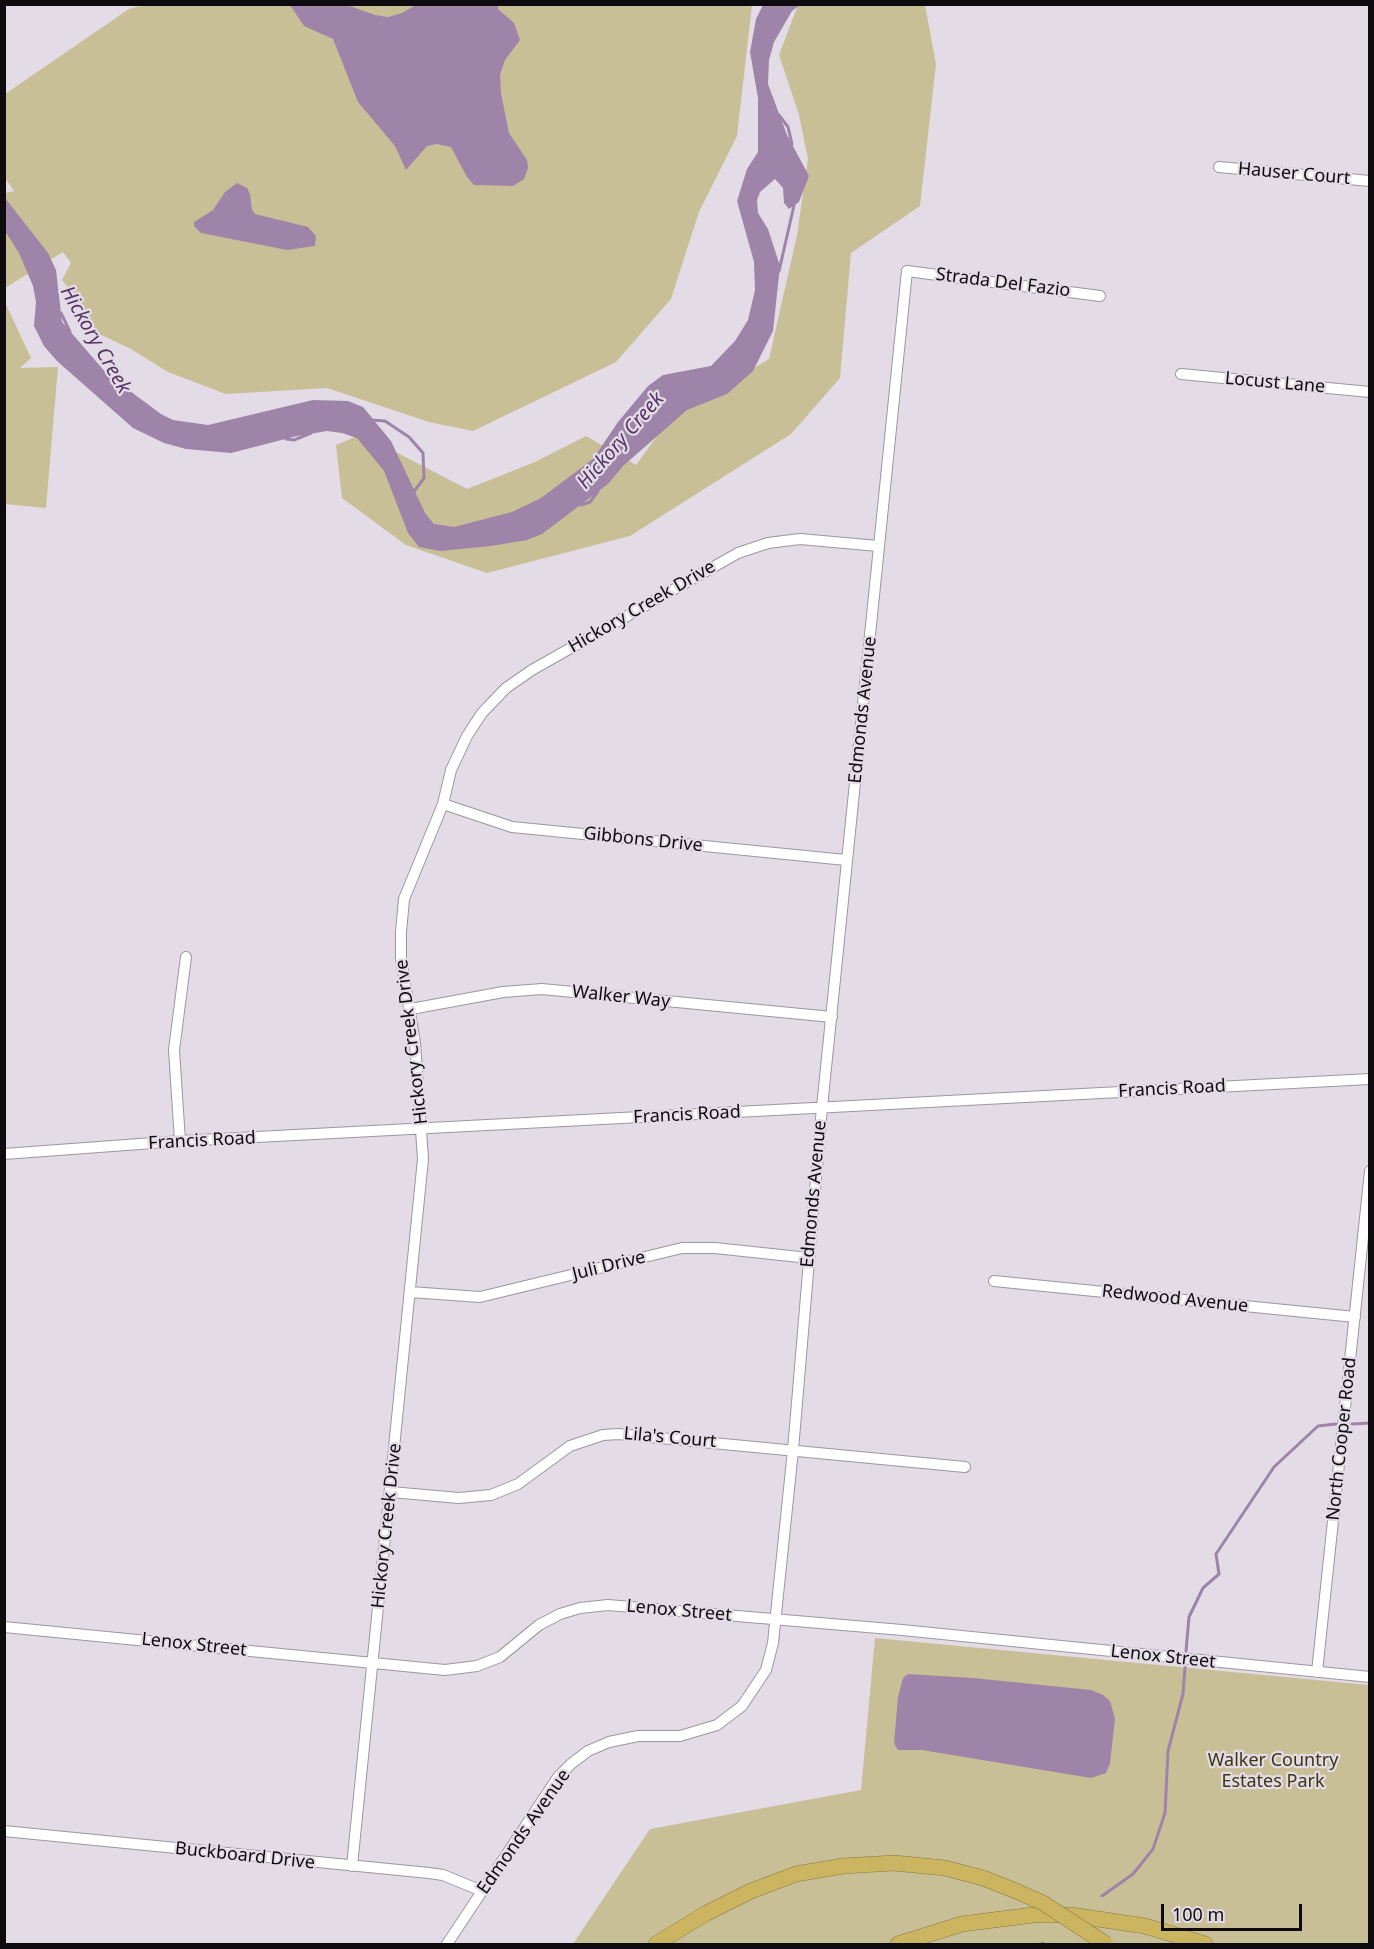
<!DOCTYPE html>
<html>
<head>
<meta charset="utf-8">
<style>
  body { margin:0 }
  #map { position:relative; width:1374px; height:1949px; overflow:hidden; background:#e3dbe6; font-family:"Noto Sans",sans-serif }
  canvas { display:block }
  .frame { position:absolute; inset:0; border:6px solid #0e0b0f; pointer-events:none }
  .scale { position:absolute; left:1161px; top:1904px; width:141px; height:27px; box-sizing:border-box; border:3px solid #0e0b0f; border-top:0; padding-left:8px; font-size:18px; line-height:21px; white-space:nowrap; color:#0e0b0f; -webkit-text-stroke:4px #e3dbe6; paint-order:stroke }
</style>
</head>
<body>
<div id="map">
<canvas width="1374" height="1949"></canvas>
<div class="frame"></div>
<div class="scale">100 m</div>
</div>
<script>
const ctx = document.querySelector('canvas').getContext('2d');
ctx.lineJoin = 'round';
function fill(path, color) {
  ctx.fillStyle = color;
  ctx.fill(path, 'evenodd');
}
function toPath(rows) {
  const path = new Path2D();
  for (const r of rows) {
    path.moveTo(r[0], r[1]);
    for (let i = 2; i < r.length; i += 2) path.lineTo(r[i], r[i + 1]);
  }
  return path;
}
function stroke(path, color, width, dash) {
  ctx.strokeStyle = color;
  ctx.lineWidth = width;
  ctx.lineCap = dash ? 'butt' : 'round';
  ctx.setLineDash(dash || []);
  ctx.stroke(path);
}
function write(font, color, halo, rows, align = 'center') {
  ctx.font = font + ' "Noto Sans",sans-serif';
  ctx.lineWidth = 4.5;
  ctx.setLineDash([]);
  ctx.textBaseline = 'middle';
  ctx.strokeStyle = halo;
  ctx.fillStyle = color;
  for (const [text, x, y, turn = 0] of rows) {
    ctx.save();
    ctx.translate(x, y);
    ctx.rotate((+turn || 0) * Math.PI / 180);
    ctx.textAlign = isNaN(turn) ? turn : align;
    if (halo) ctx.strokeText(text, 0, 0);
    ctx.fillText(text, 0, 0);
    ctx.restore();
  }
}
fill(toPath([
  [147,4,752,5,737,136,699,212,671,299,616,362,473,431,429,422,327,388,226,394,168,372,131,349,93,331,81,303,62,280,71,263,63,252,5,288,5,193,14,191,5,178,5,94,129,9],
  [798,5,925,5,936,64,920,206,851,253,840,378,791,434,630,536,487,573,406,545,342,498,336,445,369,431,390,449,467,489,535,462,586,436,636,465,670,418,769,359,797,235,808,159,799,115,779,55],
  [4,300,31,358,20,368,58,367,46,508,5,504],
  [875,1638,1369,1685,1369,1944,573,1944,650,1829,861,1790]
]), '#c9bf97');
fill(toPath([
  [290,5,347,5,375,15,388,17,402,13,416,5,498,5,498,9,514,23,520,40,505,60,500,75,501,93,509,133,527,160,528,168,524,179,513,186,474,185,467,177,451,147,437,144,427,146,406,170,395,146,358,102,333,39,304,26],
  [763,5,800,5,792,11,774,42,769,60,768,84,787,135,809,176,799,202,789,209,784,203,783,188,775,179,760,192,757,200,758,213,768,229,780,266,773,331,753,371,727,394,687,410,623,466,608,484,542,534,527,540,491,546,440,551,419,547,408,533,384,471,357,438,342,433,327,431,297,436,231,453,186,449,164,443,133,428,57,361,44,346,34,326,36,302,33,286,19,253,5,231,5,198,48,253,56,270,62,322,107,374,161,414,173,420,208,425,313,400,348,401,363,407,391,441,425,513,434,524,454,527,512,512,541,498,593,459,618,422,648,386,663,375,711,366,735,341,748,320,755,290,754,262,737,201,747,169,758,152,758,98,750,52,756,19],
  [237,183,247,188,250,194,252,210,255,214,308,227,316,236,315,246,287,250,201,233,194,226,194,222,213,210,225,192],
  [908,1674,973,1678,1091,1690,1103,1695,1110,1701,1115,1719,1110,1763,1106,1773,1091,1778,922,1750,898,1750,894,1743,898,1697,903,1678]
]), '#9e84a9');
stroke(toPath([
  [779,115,788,127,792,144],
  [779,271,795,201],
  [61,313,70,332],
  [371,420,385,421,409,437,423,453,424,478,413,493],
  [286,439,294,440,311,433],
  [581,505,590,502,598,491],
  [1352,1424,1370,1423],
  [1186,1651,1189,1617,1203,1588,1219,1574,1216,1554,1274,1467,1318,1426,1336,1424],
  [1102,1896,1133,1874,1153,1849,1165,1813,1168,1751,1183,1694,1185,1667],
  [1041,1944,1043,1943]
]), '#9e84a9', 3);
const minor = toPath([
  [1219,167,1370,181],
  [1181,374,1370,392],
  [443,804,512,827,846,860],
  [411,1009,503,992,542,989,832,1017],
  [180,1141,174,1050,186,957],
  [4,1154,180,1141,1370,1079],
  [994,1281,1355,1317],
  [410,1292,480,1297,682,1248,715,1248,809,1258],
  [391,1492,459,1498,491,1495,518,1484,570,1446,603,1435,618,1434,965,1467],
  [4,1627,445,1670,477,1666,500,1657,539,1625,560,1614,580,1608,608,1605,902,1630,1370,1677],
  [1317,1672,1370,1171],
  [4,1831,429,1873,443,1875,482,1891],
  [352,1866,423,1159,415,1043,401,959,401,932,404,899,443,804,451,770,467,736,482,713,506,688,532,670,738,553,768,543,800,539,878,546],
  [447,1944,558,1777,571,1764,588,1751,609,1742,638,1736,680,1736,717,1725,742,1706,766,1670,773,1643,793,1450,822,1107,907,271,1100,296]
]);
const highway = toPath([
  [656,1944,705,1914,751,1891,796,1874,843,1866,894,1863,945,1868,983,1878,1016,1891],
  [898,1944,962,1924,1033,1915,1071,1915,1145,1926,1205,1944]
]);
stroke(minor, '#9d96a1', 12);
stroke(highway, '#897a44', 16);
stroke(minor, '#fff', 10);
stroke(highway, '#cbb561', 15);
const highwayBridge = toPath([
  [1016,1891,1043,1903,1106,1944]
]);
stroke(highwayBridge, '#897a44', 16, []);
stroke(highwayBridge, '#cbb561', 15);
write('18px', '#0e0b0f', '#e3dbe6', [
  ["Hauser Court",1294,174,5],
  ["Strada Del Fazio",1003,283,7],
  ["Locust Lane",1275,383,5],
  ["Hickory Creek Drive",642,607,-30],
  ["Edmonds Avenue",863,710,-84],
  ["Gibbons Drive",643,840,6],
  ["Walker Way",621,997,6],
  ["Hickory Creek Drive",412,1042,-97],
  ["Francis Road",1172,1089,-3],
  ["Francis Road",687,1115,-3],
  ["Francis Road",202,1141,-3],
  ["Edmonds Avenue",814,1194,-85],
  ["Juli Drive",609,1266,-14],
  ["Redwood Avenue",1175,1299,6],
  ["Lila's Court",670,1438,5],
  ["North Cooper Road",1342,1439,-84],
  ["Hickory Creek Drive",387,1526,-84],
  ["Lenox Street",679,1611,5],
  ["Lenox Street",194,1645,6],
  ["Lenox Street",1163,1657,6],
  ["Edmonds Avenue",524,1832,-55],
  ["Buckboard Drive",245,1856,6]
]);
write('18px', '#3e3510', '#e3dbe6', [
  ["Walker Country",1273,1761],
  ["Estates Park",1273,1782]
]);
write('italic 20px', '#583466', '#e3dbe6', [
  ["Hickory Creek",95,340,60],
  ["Hickory Creek",621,441,-49]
]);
</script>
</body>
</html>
